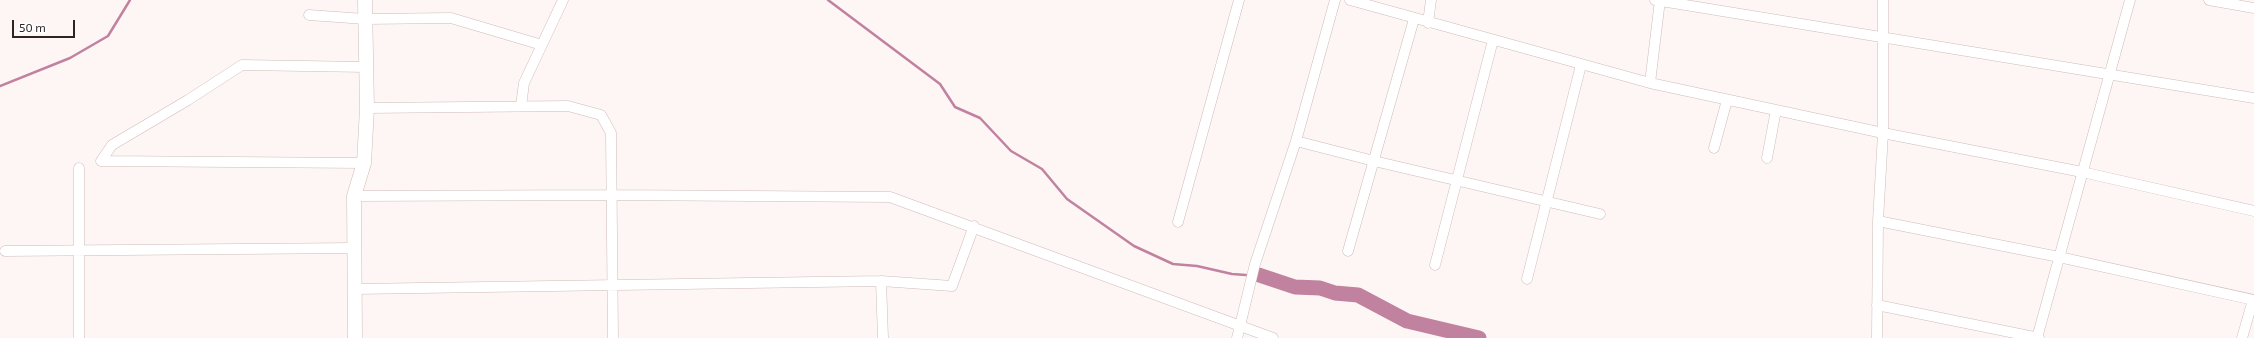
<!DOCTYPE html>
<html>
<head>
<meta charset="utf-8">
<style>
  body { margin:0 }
  #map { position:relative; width:2254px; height:338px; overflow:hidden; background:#fef6f5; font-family:"Exo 2",sans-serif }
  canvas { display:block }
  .scale { position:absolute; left:12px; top:20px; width:63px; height:18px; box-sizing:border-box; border:2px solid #2c2524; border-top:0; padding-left:5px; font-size:12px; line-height:14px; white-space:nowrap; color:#2c2524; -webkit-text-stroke:3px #fff; paint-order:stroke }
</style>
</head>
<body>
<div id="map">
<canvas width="2254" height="338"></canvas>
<div class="scale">50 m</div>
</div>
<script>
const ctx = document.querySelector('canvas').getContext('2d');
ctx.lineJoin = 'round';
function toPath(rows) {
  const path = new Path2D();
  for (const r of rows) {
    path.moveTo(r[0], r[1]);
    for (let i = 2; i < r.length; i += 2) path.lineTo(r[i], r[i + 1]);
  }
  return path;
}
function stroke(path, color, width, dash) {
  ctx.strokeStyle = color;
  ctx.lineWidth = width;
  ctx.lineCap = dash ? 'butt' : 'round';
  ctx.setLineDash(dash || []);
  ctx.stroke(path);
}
stroke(toPath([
  [828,0,940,84,955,107,980,118,1011,151,1042,169,1067,199,1134,246,1173,264,1197,266,1232,274,1246,275],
  [0,86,70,58,108,36,130,0]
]), '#c182a0', 2.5);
stroke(toPath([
  [1259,275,1295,287,1320,288,1335,293,1358,295,1407,321,1479,338]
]), '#c182a0', 15);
const street = toPath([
  [1350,0,1650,83,1883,133,2082,172,2254,211],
  [1655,0,2254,98],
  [2209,0,2254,8],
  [309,15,365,19,451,18,542,45],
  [1428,23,1431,0],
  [1650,83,1660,0],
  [521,106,524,83,563,0],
  [367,108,568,106,601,115,611,133,613,338],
  [1296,141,1374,161,1600,214],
  [1714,148,1727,100],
  [1767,158,1776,110],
  [101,161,112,145,188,100,242,65,366,67],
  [101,161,364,163],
  [79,168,79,338],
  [354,196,611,195,890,197,1273,338],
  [1878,221,2059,257,2254,300],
  [1178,222,1239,0],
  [5,251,355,248],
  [1348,251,1414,19],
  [1435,265,1493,40],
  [1527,279,1581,65],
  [881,281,883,338],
  [355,289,881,281,952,286,974,226],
  [1877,305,2039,338],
  [1237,338,1255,264,1296,141,1335,0],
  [1877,338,1878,221,1883,133,1883,0],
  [2037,338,2130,0],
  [2242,338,2253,300]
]);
const secondary = toPath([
  [355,338,354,196,364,163,367,108,365,0]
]);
stroke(street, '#cebcb9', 11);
stroke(secondary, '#cebcb9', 15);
stroke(street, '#fff', 10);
stroke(secondary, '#fff', 14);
</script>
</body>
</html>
